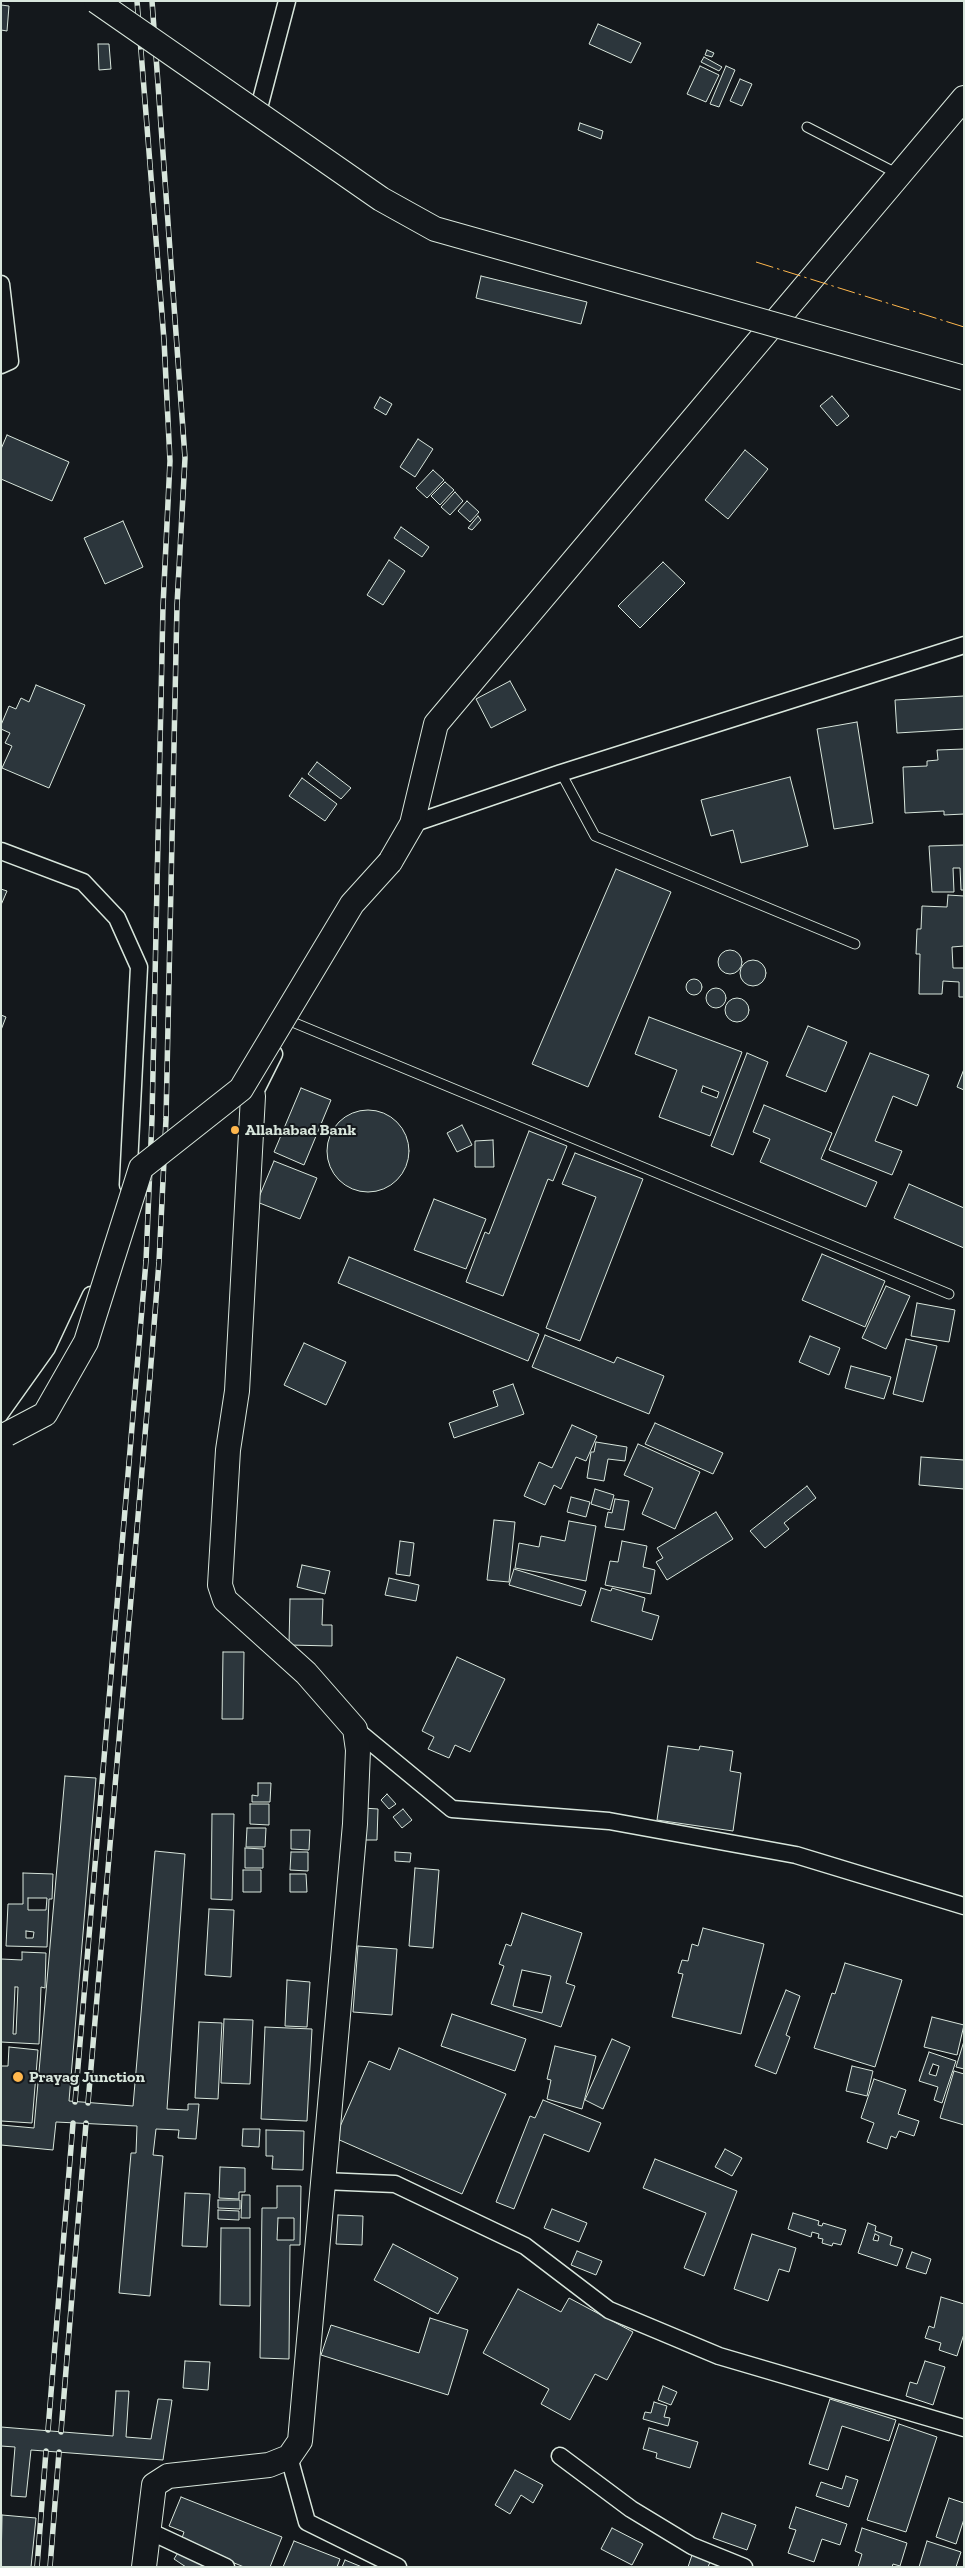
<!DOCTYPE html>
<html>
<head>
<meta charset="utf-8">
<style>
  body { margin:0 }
  #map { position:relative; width:965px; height:2568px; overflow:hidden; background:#14181c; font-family:"Zilla Slab",serif }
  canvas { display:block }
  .frame { position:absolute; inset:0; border:2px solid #d8e6dc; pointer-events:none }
</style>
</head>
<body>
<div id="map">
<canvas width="965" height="2568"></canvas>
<div class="frame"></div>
</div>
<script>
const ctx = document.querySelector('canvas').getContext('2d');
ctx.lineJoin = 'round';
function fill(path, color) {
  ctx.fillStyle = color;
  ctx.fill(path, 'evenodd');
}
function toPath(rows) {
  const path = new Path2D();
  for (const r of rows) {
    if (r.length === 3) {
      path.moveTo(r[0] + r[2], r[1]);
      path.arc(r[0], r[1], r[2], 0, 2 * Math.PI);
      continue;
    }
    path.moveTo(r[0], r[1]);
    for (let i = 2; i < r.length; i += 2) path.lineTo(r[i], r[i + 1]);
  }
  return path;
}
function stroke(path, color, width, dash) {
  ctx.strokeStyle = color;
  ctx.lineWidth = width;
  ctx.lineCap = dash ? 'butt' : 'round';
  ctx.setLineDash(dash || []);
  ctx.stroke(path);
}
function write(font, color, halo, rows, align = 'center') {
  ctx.font = font + ' "Zilla Slab",serif';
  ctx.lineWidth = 4;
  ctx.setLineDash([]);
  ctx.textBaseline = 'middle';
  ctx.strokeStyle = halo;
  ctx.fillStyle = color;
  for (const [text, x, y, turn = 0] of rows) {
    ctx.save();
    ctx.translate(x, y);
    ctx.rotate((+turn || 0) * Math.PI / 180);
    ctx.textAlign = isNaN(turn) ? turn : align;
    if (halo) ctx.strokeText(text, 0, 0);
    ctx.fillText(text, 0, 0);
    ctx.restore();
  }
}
const building = toPath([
  [1,5,9,6,7,31,1,30,1,5],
  [598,24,641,43,631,63,589,44,598,24],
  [98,44,109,44,111,69,99,70,98,44],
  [707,50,714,53,712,57,705,55,707,50],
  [704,57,722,67,719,71,701,62,704,57],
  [700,66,719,75,706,102,687,94,700,66],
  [726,66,735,70,719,107,710,104,726,66],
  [740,79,752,84,742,106,730,101,740,79],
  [580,123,603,131,601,139,578,130,580,123],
  [481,276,587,302,581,324,476,298,481,276],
  [832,396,849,416,837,426,820,406,832,396],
  [380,397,392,404,386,415,374,408,380,397],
  [7,435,69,462,52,501,1,479,1,449,7,435],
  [418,439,433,449,415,477,400,467,418,439],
  [745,450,768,469,728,519,705,500,745,450],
  [433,470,444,480,427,498,416,488,433,470],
  [445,482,454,490,440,505,431,496,445,482],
  [455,492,463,501,450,515,441,507,455,492],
  [467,501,479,512,470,522,458,511,467,501],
  [478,516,481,520,472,530,468,528,478,516],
  [123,521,143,567,105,584,84,538,123,521],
  [401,527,429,547,422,557,394,538,401,527],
  [389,560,405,571,383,605,367,595,389,560],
  [663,562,685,583,640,628,618,606,663,562],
  [510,681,526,710,491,728,476,699,510,681],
  [36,685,85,705,49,788,2,768,12,746,5,743,10,733,1,729,1,725,9,706,16,709,21,698,29,702,36,685],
  [964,696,964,729,897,733,895,700,964,696],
  [857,722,873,823,834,829,817,729,857,722],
  [964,749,964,814,944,815,944,811,905,813,903,767,927,766,927,761,938,760,937,750,964,749],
  [317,762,351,788,341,799,308,774,317,762],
  [790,777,808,846,741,863,733,830,711,836,701,800,790,777],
  [302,778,337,804,325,821,289,796,302,778],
  [964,845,964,890,961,890,960,868,953,868,954,892,932,892,929,846,964,845],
  [616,869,671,892,588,1087,532,1064,616,869],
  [1,889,7,891,1,905,1,889],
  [948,895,964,896,964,946,952,947,953,968,964,968,964,997,959,997,959,982,943,981,942,994,919,994,920,954,916,954,917,929,921,929,922,906,947,907,948,895],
  [730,962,12],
  [753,973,13],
  [694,987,8],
  [716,998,10],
  [737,1010,12],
  [1,1015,6,1017,1,1030,1,1015],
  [649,1017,742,1052,710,1136,659,1117,677,1070,635,1054,649,1017],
  [703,1086,719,1092,717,1098,701,1092,703,1086],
  [808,1026,847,1042,826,1092,786,1076,808,1026],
  [747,1053,768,1062,733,1155,711,1146,747,1053],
  [870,1053,929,1075,917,1106,893,1096,875,1141,902,1151,892,1175,829,1150,870,1053],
  [964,1069,964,1090,957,1087,964,1069],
  [301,1088,331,1100,304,1165,274,1152,301,1088],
  [764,1105,832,1133,821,1159,877,1182,866,1207,760,1162,770,1139,753,1132,764,1105],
  [368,1151,41],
  [462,1125,472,1145,457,1152,447,1133,462,1125],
  [529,1131,567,1146,553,1181,548,1179,503,1296,466,1282,485,1232,489,1234,529,1131],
  [493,1140,494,1167,475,1167,475,1141,493,1140],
  [575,1153,643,1179,580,1341,546,1328,596,1197,562,1184,575,1153],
  [274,1161,317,1178,300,1219,257,1202,274,1161],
  [909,1184,964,1208,964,1248,894,1218,909,1184],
  [434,1199,486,1219,466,1269,414,1250,434,1199],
  [822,1254,885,1281,865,1327,802,1300,822,1254],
  [349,1257,539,1334,528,1361,338,1283,349,1257],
  [886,1286,910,1296,886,1349,862,1338,886,1286],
  [917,1303,955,1310,949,1342,911,1336,917,1303],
  [545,1335,614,1363,617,1357,664,1376,649,1414,532,1367,545,1335],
  [810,1336,840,1348,829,1375,799,1362,810,1336],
  [906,1339,937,1346,923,1402,893,1394,906,1339],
  [304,1343,346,1362,326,1405,284,1385,304,1343],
  [851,1366,891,1377,884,1399,845,1388,851,1366],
  [513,1384,524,1414,454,1438,449,1423,498,1406,493,1391,513,1384],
  [655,1423,723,1453,713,1474,645,1444,655,1423],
  [572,1425,597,1436,586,1461,576,1457,561,1489,554,1485,545,1505,524,1496,539,1462,552,1468,572,1425],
  [596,1442,627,1447,625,1461,608,1459,604,1481,587,1478,591,1452,594,1452,596,1442],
  [638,1444,700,1472,675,1529,642,1514,653,1488,624,1475,638,1444],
  [921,1457,964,1460,964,1489,919,1485,921,1457],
  [807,1486,816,1498,784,1523,789,1529,765,1548,750,1531,807,1486],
  [595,1489,614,1495,610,1510,591,1504,595,1489],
  [571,1497,590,1502,586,1517,567,1512,571,1497],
  [615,1499,629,1501,624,1530,605,1527,608,1512,612,1513,615,1499],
  [716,1512,733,1539,667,1580,656,1562,663,1558,657,1548,716,1512],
  [494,1520,515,1522,509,1582,487,1580,494,1520],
  [569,1521,596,1526,586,1581,515,1568,519,1543,539,1547,541,1536,565,1541,569,1521],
  [400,1541,414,1543,410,1576,396,1574,400,1541],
  [622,1541,647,1546,643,1567,655,1570,651,1594,605,1585,610,1561,618,1562,622,1541],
  [302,1565,330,1571,325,1594,297,1587,302,1565],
  [514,1569,586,1591,581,1606,509,1585,514,1569],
  [389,1578,419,1585,416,1601,385,1595,389,1578],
  [601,1588,611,1591,612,1588,645,1598,642,1611,659,1616,652,1640,591,1621,601,1588],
  [290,1599,323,1599,322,1625,332,1625,332,1646,289,1645,290,1599],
  [223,1652,244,1652,243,1719,222,1719,223,1652],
  [457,1657,505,1679,470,1752,455,1745,449,1758,428,1749,434,1737,422,1731,457,1657],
  [668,1746,699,1750,700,1746,733,1751,730,1771,741,1773,733,1831,657,1820,668,1746],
  [65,1776,96,1778,69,2101,133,2106,155,1851,185,1854,167,2109,188,2110,188,2104,199,2104,196,2139,178,2138,179,2130,156,2129,153,2155,163,2156,150,2296,119,2293,131,2153,136,2153,137,2126,56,2122,53,2150,1,2145,1,2125,34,2128,65,1776],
  [258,1783,271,1783,270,1802,252,1802,252,1795,258,1796,258,1783],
  [387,1794,396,1804,389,1809,381,1800,387,1794],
  [250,1804,269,1804,269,1825,250,1824,250,1804],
  [363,1808,378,1809,377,1840,363,1840,363,1808],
  [403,1809,412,1820,402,1828,393,1817,403,1809],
  [212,1814,234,1814,232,1900,211,1899,212,1814],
  [247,1828,266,1828,265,1847,246,1847,247,1828],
  [291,1830,310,1830,309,1850,291,1849,291,1830],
  [245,1848,263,1849,263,1868,245,1868,245,1848],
  [291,1852,308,1852,308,1871,290,1870,291,1852],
  [395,1852,411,1853,410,1862,395,1861,395,1852],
  [415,1868,439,1870,433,1948,409,1946,415,1868],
  [243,1870,261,1870,261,1892,243,1892,243,1870],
  [23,1873,53,1874,52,1899,49,1899,47,1947,6,1946,8,1904,23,1904,23,1873],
  [28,1898,47,1898,46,1910,28,1910,28,1898],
  [26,1931,34,1932,33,1938,26,1938,26,1931],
  [290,1874,306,1874,307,1892,290,1892,290,1874],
  [209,1909,234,1910,231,1977,205,1975,209,1909],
  [522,1913,582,1933,566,1983,575,1986,561,2027,491,2004,504,1966,499,1964,506,1944,511,1946,522,1913],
  [522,1970,551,1976,542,2013,513,2006,522,1970],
  [703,1928,764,1944,741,2034,672,2017,683,1974,678,1973,682,1960,688,1961,692,1944,698,1946,703,1928],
  [358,1946,397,1949,392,2015,353,2012,358,1946],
  [22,1952,46,1953,45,1988,41,1987,39,2044,1,2042,1,1959,22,1960,22,1952],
  [15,1987,18,1987,16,2034,13,2034,15,1987],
  [845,1963,902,1980,875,2067,814,2048,832,1993,835,1994,845,1963],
  [287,1980,310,1982,307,2027,285,2026,287,1980],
  [786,1990,800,1996,786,2035,790,2037,776,2074,755,2066,786,1990],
  [452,2014,526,2039,515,2071,441,2046,452,2014],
  [932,2017,964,2025,957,2055,924,2047,932,2017],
  [224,2019,253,2020,250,2084,221,2083,224,2019],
  [199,2022,222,2023,218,2099,195,2098,199,2022],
  [265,2027,312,2029,307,2121,261,2119,265,2027],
  [612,2039,630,2047,603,2109,585,2100,612,2039],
  [964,2041,964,2069,956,2067,964,2041],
  [555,2046,596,2056,582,2109,547,2099,551,2080,547,2079,555,2046],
  [9,2047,38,2050,32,2123,1,2121,1,2066,8,2066,9,2047],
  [399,2048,506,2094,462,2194,335,2138,369,2061,390,2070,399,2048],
  [929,2052,956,2061,942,2103,934,2100,938,2087,919,2081,929,2052],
  [933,2064,939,2066,936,2076,929,2074,933,2064],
  [852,2066,873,2071,867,2096,846,2091,852,2066],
  [954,2071,964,2074,964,2125,940,2118,954,2071],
  [874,2079,906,2090,898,2114,919,2121,914,2136,899,2131,896,2138,891,2136,887,2149,867,2142,874,2123,861,2118,874,2079],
  [543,2100,601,2123,589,2152,544,2134,514,2209,496,2202,530,2116,535,2118,543,2100],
  [243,2129,260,2129,259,2147,242,2146,243,2129],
  [266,2130,304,2131,303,2170,272,2169,273,2156,266,2156,266,2130],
  [725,2149,742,2158,732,2176,715,2167,725,2149],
  [655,2159,737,2191,704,2276,684,2268,706,2213,643,2188,655,2159],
  [220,2167,245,2168,245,2192,239,2192,239,2199,219,2198,220,2167],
  [277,2186,301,2186,300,2245,290,2245,289,2359,260,2358,262,2208,277,2208,277,2186],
  [278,2218,294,2218,294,2240,277,2240,278,2218],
  [185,2193,210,2194,207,2247,182,2246,185,2193],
  [242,2195,250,2195,250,2218,241,2218,242,2195],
  [218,2200,240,2200,240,2209,218,2208,218,2200],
  [552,2209,587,2223,579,2242,544,2228,552,2209],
  [218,2210,239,2211,239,2220,218,2219,218,2210],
  [793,2213,819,2221,818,2225,822,2226,823,2223,846,2230,841,2245,833,2243,832,2246,822,2243,823,2239,818,2238,819,2234,812,2232,811,2237,788,2229,793,2213],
  [338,2215,363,2216,362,2245,336,2244,338,2215],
  [868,2223,876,2226,875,2231,892,2237,890,2245,903,2249,897,2266,858,2253,868,2223],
  [875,2234,879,2236,878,2241,873,2240,875,2234],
  [221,2228,250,2228,250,2306,220,2305,221,2228],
  [752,2234,796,2248,789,2272,779,2269,768,2301,734,2289,752,2234],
  [393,2244,458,2278,438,2314,374,2280,393,2244],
  [577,2251,602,2261,596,2275,571,2265,577,2251],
  [912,2252,931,2259,926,2274,906,2268,912,2252],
  [518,2289,561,2312,569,2298,633,2332,607,2380,595,2374,570,2420,541,2404,549,2389,483,2353,518,2289],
  [941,2297,964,2304,964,2334,957,2356,939,2350,941,2343,925,2338,929,2326,934,2328,941,2297],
  [430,2318,468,2330,448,2395,321,2355,331,2325,419,2353,430,2318],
  [185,2361,210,2362,208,2390,183,2388,185,2361],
  [925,2361,945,2367,933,2405,906,2396,910,2382,917,2384,925,2361],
  [663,2386,677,2392,671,2405,658,2400,663,2386],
  [116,2391,129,2391,126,2437,151,2439,158,2399,172,2400,163,2460,31,2450,26,2497,11,2496,15,2447,1,2446,1,2427,113,2436,116,2391],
  [830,2399,896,2420,889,2441,842,2426,828,2470,809,2464,830,2399],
  [654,2402,667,2406,664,2417,670,2418,668,2426,643,2419,645,2412,651,2413,654,2402],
  [899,2424,937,2437,906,2532,867,2520,899,2424],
  [649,2428,698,2442,690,2468,656,2458,657,2453,643,2449,649,2428],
  [515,2470,543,2485,533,2503,521,2495,510,2514,495,2505,515,2470],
  [846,2476,858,2480,849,2507,816,2496,821,2482,842,2489,846,2476],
  [181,2497,282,2537,270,2567,244,2567,181,2541,184,2532,169,2526,181,2497],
  [949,2498,964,2503,964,2519,956,2544,936,2537,949,2498],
  [796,2507,847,2524,840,2545,822,2539,814,2562,788,2553,796,2530,789,2528,796,2507],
  [722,2513,756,2525,747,2550,713,2538,722,2513],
  [2,2515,36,2518,31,2567,1,2567,2,2515],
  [612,2528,643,2544,632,2565,601,2549,612,2528],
  [862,2528,907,2543,900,2566,893,2564,892,2567,858,2567,862,2554,855,2551,862,2528],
  [294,2541,340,2559,337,2567,283,2567,294,2541],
  [927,2541,961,2552,956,2567,919,2567,927,2541],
  [179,2551,205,2567,186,2567,174,2559,179,2551],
  [692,2555,710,2562,708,2567,688,2567,692,2555],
  [345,2560,362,2567,342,2567,345,2560]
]);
fill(building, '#2c363c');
stroke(building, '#d8e6dc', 1);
const lane = toPath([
  [807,127,898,174],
  [561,773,595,836,855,944],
  [290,1021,949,1294]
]);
const street = toPath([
  [260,104,287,1],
  [1,284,10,361,1,365],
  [412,824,561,773,964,645],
  [1,851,83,882,117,918,139,967,128,1185],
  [253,1096,274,1054],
  [10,1430,62,1357,91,1295],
  [355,1729,452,1809,609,1821,796,1855,964,1906],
  [323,2181,395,2184,525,2246,609,2310,719,2356,964,2428],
  [560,2456,631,2509,692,2546,744,2567],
  [289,2457,307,2522,398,2567],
  [149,2531,226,2567]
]);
const secondary = toPath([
  [390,862,412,824,436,724,964,98],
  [144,2567,154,2485,168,2476,269,2465,289,2457,300,2441,355,1824,358,1750,355,1729,306,1673,225,1600,220,1585,228,1450,237,1391,253,1096]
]);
stroke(lane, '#d8e6dc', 11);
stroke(street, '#d8e6dc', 19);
stroke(secondary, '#d8e6dc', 26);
stroke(lane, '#14181c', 9);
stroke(street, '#14181c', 16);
stroke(secondary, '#14181c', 24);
const rail = toPath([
  [75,2102,146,1261,152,1118,163,606,170,461,164,340,137,1],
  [88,2103,150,1376,159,1262,166,1119,177,605,185,458,152,1],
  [48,2430,73,2123],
  [61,2432,86,2123],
  [37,2567,46,2451],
  [50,2567,59,2452]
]);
stroke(rail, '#d8e6dc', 5.5);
stroke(rail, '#14181c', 4, [11]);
const secondaryBridge = toPath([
  [96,1,381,199,435,229,964,378],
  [7,1434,45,1414,86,1342,141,1168,241,1089,352,904,390,862]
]);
stroke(secondaryBridge, '#d8e6dc', 26, []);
stroke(secondaryBridge, '#14181c', 24);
stroke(toPath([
  [756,262,964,327]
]), '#ffb74d', 1, [18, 4, 2.5, 4]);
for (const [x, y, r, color] of [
  [235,1130,5,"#ffb74d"],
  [18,2077,6,"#ffb74d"]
]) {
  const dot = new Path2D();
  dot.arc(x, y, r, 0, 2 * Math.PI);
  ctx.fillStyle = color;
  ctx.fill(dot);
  stroke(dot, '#14181c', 2);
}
write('bold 16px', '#d8e6dc', '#14181c', [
  ["Allahabad Bank",245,1130],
  ["Prayag Junction",29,2077]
], 'left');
</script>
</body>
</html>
